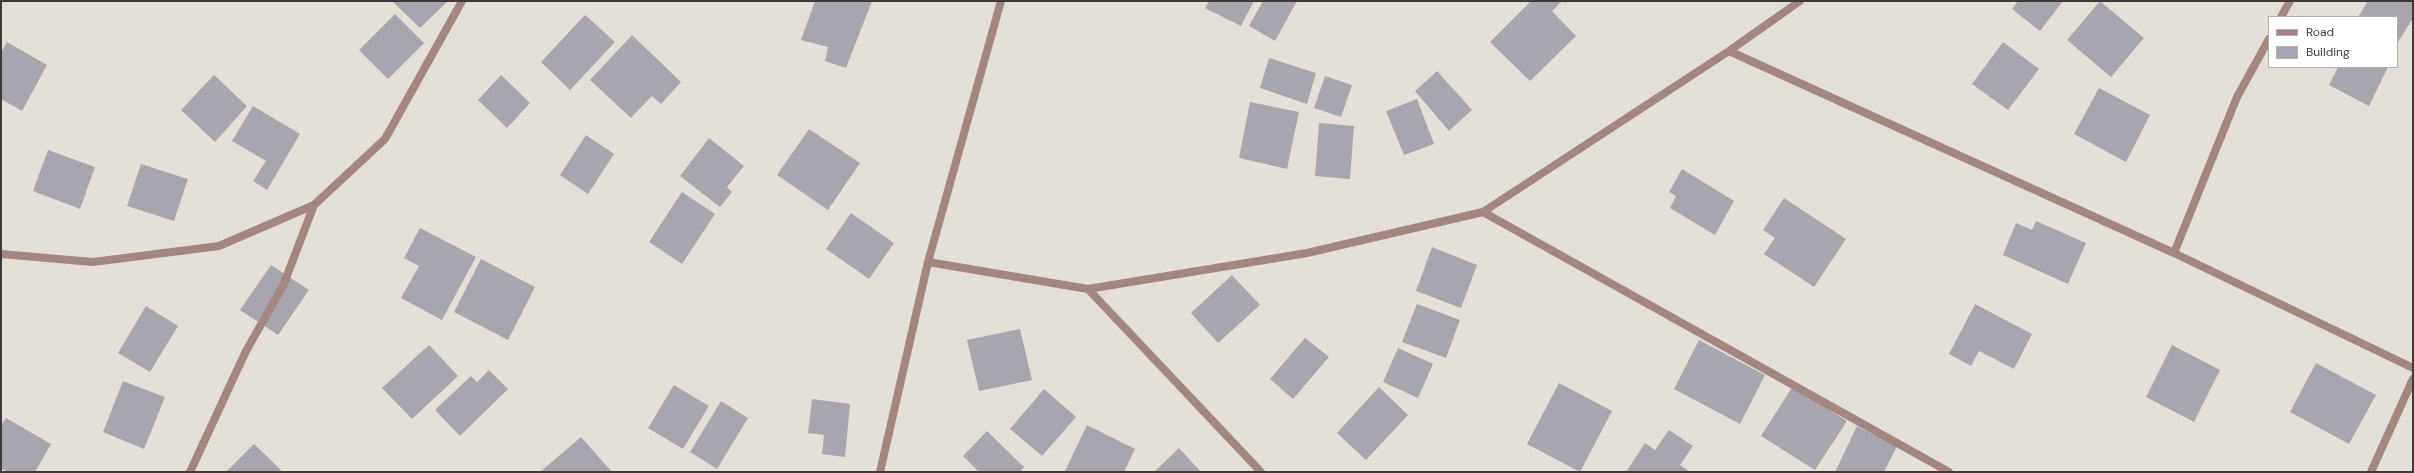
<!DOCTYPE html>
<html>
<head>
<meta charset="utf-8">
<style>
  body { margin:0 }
  #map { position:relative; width:2414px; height:473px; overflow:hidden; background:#e5e0d7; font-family:"DM Sans",sans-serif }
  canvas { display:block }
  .frame { position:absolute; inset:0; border:2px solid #3d3a37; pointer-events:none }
  .legend { position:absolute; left:2268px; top:16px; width:130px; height:52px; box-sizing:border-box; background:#fff; border:1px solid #b1b0af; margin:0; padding:5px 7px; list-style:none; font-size:12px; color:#3d3a37 }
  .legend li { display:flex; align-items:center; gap:8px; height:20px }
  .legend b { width:20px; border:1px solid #b1b0af }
</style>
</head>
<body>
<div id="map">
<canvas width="2414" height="473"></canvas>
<div class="frame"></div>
<ul class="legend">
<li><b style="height:5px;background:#a38582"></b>Road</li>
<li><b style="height:11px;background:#a9a5ae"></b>Building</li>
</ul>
</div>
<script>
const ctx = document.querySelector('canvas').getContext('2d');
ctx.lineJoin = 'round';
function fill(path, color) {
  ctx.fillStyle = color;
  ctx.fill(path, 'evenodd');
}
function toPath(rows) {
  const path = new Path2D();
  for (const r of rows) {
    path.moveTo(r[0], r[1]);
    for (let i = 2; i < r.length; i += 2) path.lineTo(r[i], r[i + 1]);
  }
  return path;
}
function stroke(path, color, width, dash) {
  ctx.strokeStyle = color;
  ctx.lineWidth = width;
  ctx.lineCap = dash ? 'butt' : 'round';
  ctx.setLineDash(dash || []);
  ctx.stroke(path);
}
fill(toPath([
  [392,1,448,1,420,28],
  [815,1,872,1,846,68,825,61,828,47,801,40],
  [1209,1,1254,1,1241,26,1205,8],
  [1263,1,1297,1,1275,41,1249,26],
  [1531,1,1562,1,1552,11,1576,36,1530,81,1490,42],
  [2018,1,2063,1,2040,31,2012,9],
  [2100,1,2144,38,2111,77,2067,40],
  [2368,1,2413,1,2413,18,2398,42,2397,17,2358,17],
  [395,14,424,43,388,79,359,50],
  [585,15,615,42,570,90,541,62],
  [632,35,681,82,661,104,652,96,631,118,590,80],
  [7,42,47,65,22,111,1,99,1,53],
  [2003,42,2039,69,2008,110,1972,84],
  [1269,58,1316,73,1307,104,1260,88],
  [2338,67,2388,67,2369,106,2329,85],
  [1437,71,1472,110,1449,131,1415,91],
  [214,75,247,106,215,142,181,110],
  [501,75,530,103,507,128,478,100],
  [1325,76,1352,85,1341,117,1314,108],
  [2099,88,2150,115,2126,162,2074,134],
  [1417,99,1434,144,1404,155,1386,111],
  [1250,102,1299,112,1287,169,1239,158],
  [253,106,300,134,267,190,253,181,266,161,232,141],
  [1319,123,1354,126,1350,179,1315,176],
  [809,129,860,163,828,210,777,175],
  [586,135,614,154,588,194,560,175],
  [709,138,744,166,727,187,732,192,720,207,680,176],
  [48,150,95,167,80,209,33,191],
  [141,164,188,179,174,221,127,206],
  [1682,169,1734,201,1715,235,1670,208,1676,196,1669,192],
  [682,192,715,214,682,264,649,242],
  [1784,198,1846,239,1814,287,1764,254,1775,238,1763,230],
  [851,213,894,243,869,279,826,249],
  [2036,221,2086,243,2068,284,2003,255,2016,223,2032,230],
  [420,228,476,257,442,320,401,298,419,266,404,258],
  [1432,247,1477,265,1461,308,1416,291],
  [481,259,535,287,508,340,454,312],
  [271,265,309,290,278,335,240,310],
  [1232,275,1260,305,1218,343,1191,313],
  [1417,304,1460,320,1446,358,1402,342],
  [1975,304,2032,334,2014,369,1979,351,1971,366,1949,354],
  [146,306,178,326,150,372,118,353],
  [1020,329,1032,380,979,391,967,340],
  [1305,338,1329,357,1293,399,1270,379],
  [1699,340,1765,375,1740,424,1674,389],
  [429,345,458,376,412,419,382,388],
  [2172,345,2220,370,2194,422,2146,397],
  [1398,348,1433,364,1418,398,1383,382],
  [2316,363,2376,395,2349,444,2290,412],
  [489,370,508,389,460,436,435,410,471,376,477,382],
  [123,381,165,397,144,449,103,432],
  [1559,383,1612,411,1580,472,1527,444],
  [674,385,709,406,683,449,648,428],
  [1793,386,1847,421,1815,470,1761,436],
  [1379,387,1408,415,1366,460,1337,433],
  [1044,389,1076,417,1042,456,1010,429],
  [812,399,850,404,845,457,822,454,824,435,808,433],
  [721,401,748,418,717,469,690,452],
  [6,418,51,444,35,472,7,472,1,468,1,426],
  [1087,425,1135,449,1124,472,1065,471],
  [1857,426,1897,446,1884,472,1835,472],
  [1669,430,1693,446,1680,465,1690,472,1626,472,1645,443,1655,450],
  [987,431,1024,467,1020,472,979,472,963,456],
  [581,437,612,472,540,472],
  [254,444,283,472,226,472],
  [1179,448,1201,472,1154,472]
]), '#a9a5ae');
stroke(toPath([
  [2281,17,2290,1],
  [2269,39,2237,97,2174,253,2413,368],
  [1729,51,2174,253],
  [1483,212,1949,472],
  [1,254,93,262,219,246,314,205,385,139,462,1],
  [928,262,1088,289,1307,253,1483,212,1729,51,1800,1],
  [1088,289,1261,472],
  [190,472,246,351,283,286,314,205],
  [880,472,928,262,1001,1],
  [2371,472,2413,379]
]), '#a38582', 8);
</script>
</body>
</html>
